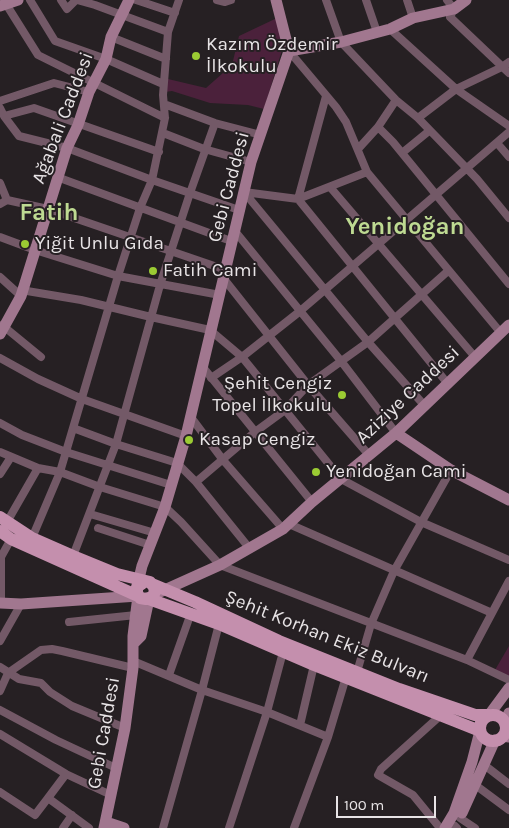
<!DOCTYPE html>
<html>
<head>
<meta charset="utf-8">
<style>
  body { margin:0 }
  #map { position:relative; width:509px; height:828px; overflow:hidden; background:#262023; font-family:Karla,sans-serif }
  canvas { display:block }
  .scale { position:absolute; left:336px; top:796px; width:100px; height:22px; box-sizing:border-box; border:2px solid #e8e4e6; border-top:0; padding-left:6px; font-size:15px; line-height:18px; white-space:nowrap; color:#e8e4e6; -webkit-text-stroke:4px #262023; paint-order:stroke }
</style>
</head>
<body>
<div id="map">
<canvas width="509" height="828"></canvas>
<div class="scale">100 m</div>
</div>
<script>
const ctx = document.querySelector('canvas').getContext('2d');
ctx.lineJoin = 'round';
function fill(path, color) {
  ctx.fillStyle = color;
  ctx.fill(path, 'evenodd');
}
function toPath(rows) {
  const path = new Path2D();
  for (const r of rows) {
    if (r.length === 3) {
      path.moveTo(r[0] + r[2], r[1]);
      path.arc(r[0], r[1], r[2], 0, 2 * Math.PI);
      continue;
    }
    path.moveTo(r[0], r[1]);
    for (let i = 2; i < r.length; i += 2) path.lineTo(r[i], r[i + 1]);
  }
  return path;
}
function stroke(path, color, width, dash) {
  ctx.strokeStyle = color;
  ctx.lineWidth = width;
  ctx.lineCap = dash ? 'butt' : 'round';
  ctx.setLineDash(dash || []);
  ctx.stroke(path);
}
function write(font, color, halo, rows, align = 'center') {
  ctx.font = font + ' Karla,sans-serif';
  ctx.lineWidth = 4;
  ctx.setLineDash([]);
  ctx.textBaseline = 'middle';
  ctx.strokeStyle = halo;
  ctx.fillStyle = color;
  for (const [text, x, y, turn = 0] of rows) {
    ctx.save();
    ctx.translate(x, y);
    ctx.rotate((+turn || 0) * Math.PI / 180);
    ctx.textAlign = isNaN(turn) ? turn : align;
    if (halo) ctx.strokeText(text, 0, 0);
    ctx.fillText(text, 0, 0);
    ctx.restore();
  }
}
fill(toPath([
  [277,18,283,47,264,109,248,105,210,103,172,91,165,92,168,79,206,88,232,65,239,36],
  [509,646,509,677,495,670]
]), '#4b213b');
stroke(toPath([
  [30,0,55,41,106,59,163,84],
  [61,0,67,9,76,0],
  [77,0,95,5,168,32],
  [136,0,175,13],
  [217,0,225,2,231,0],
  [326,0,341,42,396,100,418,118,477,179,509,218],
  [366,0,377,32],
  [407,0,413,18],
  [447,0,454,9,450,17,509,73],
  [6,1,6,4,38,55,165,118],
  [390,29,456,89,509,126],
  [111,37,166,59],
  [289,51,336,107,346,122,367,172,501,333],
  [326,96,298,199,448,384],
  [396,100,378,127,393,142,509,284],
  [0,101,54,83,89,92],
  [164,104,215,123,261,135],
  [0,108,4,116,19,136,67,148,152,180,239,210],
  [4,116,34,108,159,152],
  [418,118,456,89,502,67,509,62],
  [163,133,204,149,251,162],
  [497,143,509,157],
  [358,149,378,127],
  [402,153,429,131],
  [57,177,231,241],
  [0,183,7,200],
  [330,187,475,357],
  [244,192,368,342,424,405],
  [244,192,298,199,367,172],
  [0,204,7,200,48,209,226,270],
  [234,230,341,361,396,433],
  [0,237,35,250,118,276,220,295],
  [0,277,21,296],
  [224,279,308,385,369,455],
  [21,290,81,300,151,317,210,330,242,357,341,479,421,522,509,560],
  [2,325,41,357],
  [0,358,38,379,82,399,186,436],
  [202,366,312,502],
  [211,378,242,357,299,312,509,132],
  [190,416,223,460,283,529],
  [0,423,22,435,66,452,171,485],
  [73,428,116,444,177,463,196,482,250,549],
  [0,452,38,468,60,472,100,487,165,507,181,522,220,565,467,660,509,680],
  [0,474,11,457],
  [196,482,255,432,285,410,308,385,368,342,448,271],
  [90,514,155,533],
  [7,522,38,468],
  [289,524,492,613],
  [98,528,150,545],
  [32,538,60,472,118,276,140,208,152,180,165,118,163,95,168,32,179,0],
  [73,556,116,444,160,285,190,193,215,123],
  [1,603,1,557,11,539,9,539],
  [69,622,136,615],
  [0,641,21,604],
  [467,660,509,581],
  [133,661,202,690,267,712,328,737],
  [0,667,19,679,41,683,50,692,72,706,125,728],
  [357,672,371,624,394,571,451,470],
  [169,675,191,613],
  [0,691,8,673,41,650,52,649,62,651,133,668],
  [0,710,56,740,116,768],
  [300,725,314,665],
  [0,734,66,774],
  [483,764,509,784],
  [474,784,509,810],
  [0,792,35,815,48,798,89,828],
  [48,798,66,774,111,795],
  [460,818,475,828],
  [455,826,457,828],
  [63,828,72,815],
  [163,828,202,690,219,624],
  [229,828,267,712,283,652],
  [294,828,328,737,346,677],
  [440,828,413,795,378,775,381,769,441,715]
]), '#735967', 8);
stroke(toPath([
  [0,6,18,0],
  [289,51,341,42,390,29,413,18,454,9,466,0],
  [0,334,21,296,67,148,78,125,89,92,106,59,111,37,129,0],
  [396,433,451,470,509,500],
  [137,587,142,566,165,507,186,436,251,162,289,51,276,0],
  [160,592,220,565,283,529,312,502,396,433,509,325],
  [0,603,21,604,138,596,133,636,133,668,125,728,104,828],
  [134,643,141,636,149,599],
  [509,713,505,724,509,725],
  [489,715,509,688],
  [503,736,509,737],
  [462,813,495,740],
  [106,822,124,828],
  [445,828,454,813,472,762,480,731]
]), '#a1778f', 11);
stroke(toPath([
  [0,517,32,538,73,556,117,574,150,582,154,587,155,592,152,597,146,599,140,598,137,593,137,587,144,582],
  [0,531,11,539,138,596],
  [152,584,195,602,279,641,399,689,475,715,489,715],
  [149,599,219,624,314,665,480,731],
  [493,728,13]
]), '#c48fad', 12);
for (const [x, y, r, color] of [
  [196,56,5,"#9bcb33"],
  [25,244,5,"#9bcb33"],
  [153,271,5,"#9bcb33"],
  [342,395,5,"#9bcb33"],
  [189,440,5,"#9bcb33"],
  [316,472,5,"#9bcb33"]
]) {
  const dot = new Path2D();
  dot.arc(x, y, r, 0, 2 * Math.PI);
  ctx.fillStyle = color;
  ctx.fill(dot);
  stroke(dot, '#262023', 2);
}
write('19px', '#e8e4e6', '#262023', [
  ["Kazım Özdemir",206,45],
  ["İlkokulu",206,67],
  ["Yiğit Unlu Gıda",35,244],
  ["Fatih Cami",163,271],
  ["Şehit Cengiz",332,384,"right"],
  ["Topel İlkokulu",332,406,"right"],
  ["Kasap Cengiz",199,440],
  ["Yenidoğan Cami",326,472]
], 'left');
write('19px', '#e8e4e6', '#262023', [
  ["Ağabali Caddesi",63,118,-69],
  ["Gebi Caddesi",229,187,-75],
  ["Aziziye Caddesi",408,395,-43],
  ["Şehit Korhan Ekiz Bulvarı",327,637,22],
  ["Gebi Caddesi",104,733,-80]
]);
write('bold 24px', '#beda92', '#262023', [
  ["Fatih",49,213],
  ["Yenidoğan",405,227]
]);
</script>
</body>
</html>
